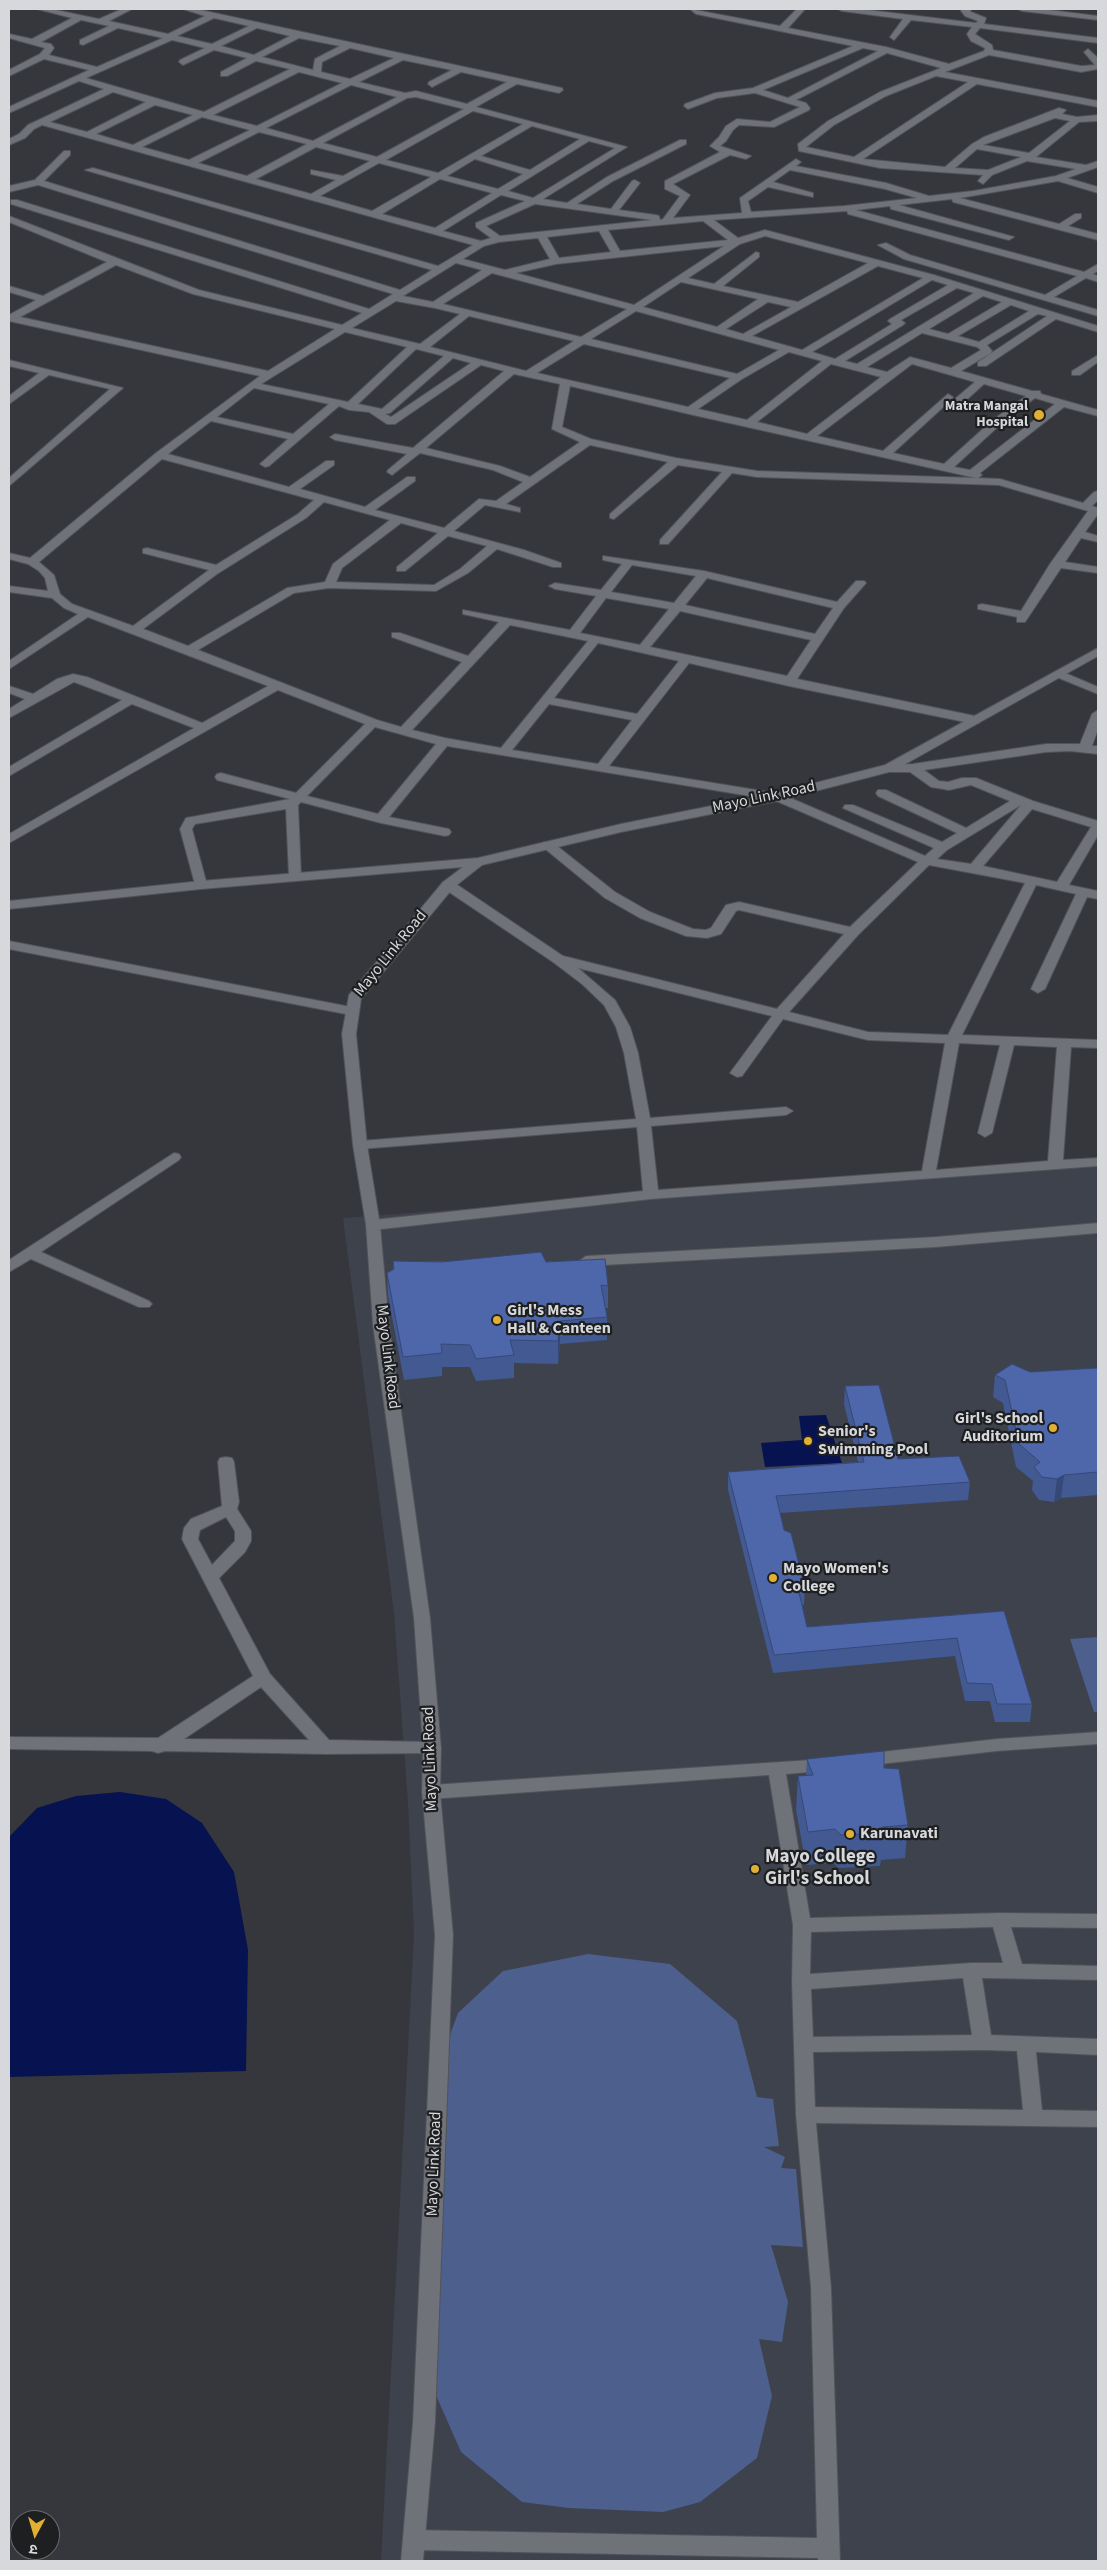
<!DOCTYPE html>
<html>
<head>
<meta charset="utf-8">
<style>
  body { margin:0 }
  #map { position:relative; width:1107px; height:2570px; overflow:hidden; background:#35373d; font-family:"Source Sans 3","Noto Sans Devanagari",sans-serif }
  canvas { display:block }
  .frame { position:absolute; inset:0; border:10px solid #d6d8db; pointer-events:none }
  .north { position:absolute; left:10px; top:2510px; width:50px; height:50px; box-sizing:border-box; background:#1e1f21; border:1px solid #68696b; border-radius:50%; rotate:186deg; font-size:14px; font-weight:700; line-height:20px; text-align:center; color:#d6d8db }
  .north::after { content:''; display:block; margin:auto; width:18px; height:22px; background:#dfb034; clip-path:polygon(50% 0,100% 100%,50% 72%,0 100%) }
</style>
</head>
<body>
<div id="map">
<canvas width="1107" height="2570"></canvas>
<div class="frame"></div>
<div class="north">उ</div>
</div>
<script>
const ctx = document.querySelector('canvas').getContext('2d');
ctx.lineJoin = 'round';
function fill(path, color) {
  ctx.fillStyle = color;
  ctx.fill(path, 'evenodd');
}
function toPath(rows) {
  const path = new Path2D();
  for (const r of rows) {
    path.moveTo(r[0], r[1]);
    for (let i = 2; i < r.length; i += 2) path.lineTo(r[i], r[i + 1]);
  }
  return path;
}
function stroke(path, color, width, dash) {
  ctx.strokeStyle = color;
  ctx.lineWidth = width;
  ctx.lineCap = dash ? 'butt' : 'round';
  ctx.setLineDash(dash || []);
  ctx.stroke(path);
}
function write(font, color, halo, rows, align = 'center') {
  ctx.font = font + ' "Source Sans 3",sans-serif';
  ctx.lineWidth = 4.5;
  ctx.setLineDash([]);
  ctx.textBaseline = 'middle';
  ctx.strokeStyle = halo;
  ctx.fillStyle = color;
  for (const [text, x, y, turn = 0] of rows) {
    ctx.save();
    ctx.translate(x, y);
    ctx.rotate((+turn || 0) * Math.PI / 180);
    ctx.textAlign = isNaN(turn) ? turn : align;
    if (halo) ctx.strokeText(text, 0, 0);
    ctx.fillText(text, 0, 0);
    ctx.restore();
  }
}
fill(toPath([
  [1098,1162,1098,2561,381,2561,414,1935,408,1803,394,1613,343,1218]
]), '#3d424d');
fill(toPath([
  [1098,1637,1098,1712,1094,1712,1070,1639],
  [588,1954,670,1964,737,2021,757,2097,773,2099,779,2146,764,2147,785,2157,781,2168,796,2169,803,2247,771,2245,788,2302,782,2342,759,2339,772,2396,757,2458,700,2502,663,2512,569,2508,522,2502,461,2452,431,2384,444,2051,458,2013,503,1971]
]), '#4c5f8d');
fill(toPath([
  [826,1415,842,1463,765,1467,761,1443,802,1440,799,1416],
  [120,1792,166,1799,202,1823,234,1872,248,1950,246,2071,9,2077,9,1837,37,1808,76,1796]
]), '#061350');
const street = toPath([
  [37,9,51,9,99,19,122,9,132,9,109,21,168,34,205,16,183,9,196,9,562,88,563,90,559,93,517,84,476,107,627,147,543,199,567,203,607,177,680,140,686,140,686,144,613,181,577,204,611,209,632,181,635,180,640,183,619,210,656,215,659,216,660,220,663,219,680,196,665,189,665,181,720,152,710,146,719,137,726,126,737,119,770,122,800,107,755,93,717,98,688,109,684,106,685,104,715,93,753,88,853,46,696,14,690,9,780,26,797,9,805,9,788,28,886,47,949,64,984,51,985,48,971,41,967,34,972,27,911,20,894,40,890,37,903,19,842,11,838,9,860,9,976,23,978,21,965,16,961,11,962,9,970,9,971,12,986,18,984,24,1098,38,1098,43,980,28,975,34,992,45,993,50,1081,66,1095,65,1084,52,1088,49,1098,58,1098,69,1081,72,989,55,945,72,1098,101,1098,107,977,84,863,159,945,167,972,144,984,137,1059,108,1066,110,1062,114,1077,117,1098,115,1098,121,1079,122,1036,157,1086,165,1098,161,1098,167,1067,178,1098,187,1098,193,1058,181,960,198,1059,224,1075,214,1081,214,1081,218,1068,226,1098,234,1098,240,953,202,952,199,899,205,1014,237,1009,240,891,209,890,206,856,210,1084,272,1098,264,1098,271,1093,274,1098,276,1098,282,1086,278,1054,297,1098,310,1098,316,904,259,878,245,886,243,910,255,1045,295,1077,276,848,214,847,211,714,220,738,238,765,230,934,275,1098,326,1098,332,1056,319,986,366,978,366,978,362,1047,316,1038,314,987,345,992,351,991,353,961,371,1032,391,1040,391,1041,394,1098,410,1098,416,1064,407,980,473,982,475,978,478,1000,479,1083,503,1094,492,1098,491,1098,500,1092,506,1098,508,1098,514,1085,532,1098,536,1098,542,1081,538,1065,562,1098,567,1098,573,1061,568,1025,622,1017,622,1017,617,978,609,978,605,982,604,1021,611,1050,564,1088,511,999,485,757,477,732,473,668,544,660,544,660,540,722,472,678,465,614,519,610,518,610,514,668,462,590,445,506,504,520,508,520,512,485,505,454,531,524,550,561,563,561,567,553,567,497,549,468,573,436,591,329,588,294,593,198,650,377,720,401,727,462,662,392,637,392,633,400,633,468,656,499,622,463,614,463,610,570,630,596,596,555,589,549,586,555,583,601,590,622,564,603,560,603,556,704,571,837,602,856,581,864,581,866,583,844,608,797,679,975,716,981,720,979,723,975,724,789,686,689,663,609,766,781,794,925,856,934,848,843,808,845,805,853,805,942,842,957,833,878,796,876,793,878,790,886,790,966,828,1010,801,971,785,949,790,931,787,910,772,889,772,883,768,885,765,913,764,1046,744,1080,744,1092,714,1098,710,1098,729,1092,746,1098,746,1098,754,1070,751,1046,752,924,770,939,781,948,782,962,778,976,778,1033,801,1098,821,1098,835,1069,885,1098,891,1098,899,1087,897,1045,989,1038,993,1031,989,1076,894,1036,885,962,1035,1098,1040,1098,1048,1071,1047,1063,1160,1098,1158,1098,1166,651,1199,373,1230,368,1228,366,1225,373,1220,643,1191,637,1127,360,1149,353,1145,360,1141,636,1119,624,1053,616,1027,604,1005,582,984,553,962,443,888,442,885,443,882,453,882,563,956,777,1009,844,934,739,910,736,911,721,934,707,938,686,936,640,918,605,898,544,848,542,845,544,842,552,842,615,892,650,912,693,929,706,930,711,928,726,905,739,902,850,927,918,862,774,800,447,746,389,817,449,829,451,832,449,835,445,836,381,823,301,802,298,805,301,876,295,880,289,876,286,809,195,824,192,829,207,885,206,888,196,888,180,829,186,818,290,799,217,780,215,777,217,774,221,773,296,793,365,724,278,690,9,843,9,834,194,728,132,704,9,776,9,767,122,700,74,682,9,718,9,709,25,699,9,693,9,686,33,694,57,679,73,674,87,677,202,723,268,686,88,617,9,669,9,661,78,614,64,608,52,598,9,592,9,586,48,591,45,578,39,571,28,564,9,559,9,553,30,558,156,453,260,376,9,321,9,315,36,300,9,292,9,286,43,296,107,262,9,222,9,216,199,290,342,325,362,313,11,204,11,200,17,200,369,309,393,294,38,185,9,192,9,186,35,180,64,151,70,151,70,155,44,181,400,290,432,270,85,170,93,168,438,266,473,245,42,125,34,129,25,138,9,145,9,139,19,134,28,125,104,89,79,81,9,113,9,107,89,70,44,59,9,76,9,70,40,54,45,48,9,38,9,34,32,39,72,18,37,9],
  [214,18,249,26,212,44,177,36,214,18],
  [81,20,109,26,80,40,80,44,83,45,118,28,163,38,97,67,49,55,54,48,51,44,41,42,81,20],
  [257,28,290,36,254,55,221,46,257,28],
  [299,38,340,46,315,59,313,70,262,57,299,38],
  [172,40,205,48,180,60,179,62,183,65,214,50,247,58,221,72,221,76,227,76,256,61,290,69,204,112,86,78,172,40],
  [350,48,394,58,350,79,321,72,322,62,350,48],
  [863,48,878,51,788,98,763,90,863,48],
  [887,53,941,68,880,92,828,121,798,144,799,151,880,168,983,175,978,181,983,184,992,175,1027,161,1076,169,1056,176,973,191,929,196,886,183,796,166,801,162,796,159,740,198,742,213,673,218,690,195,673,184,730,155,746,159,751,156,720,146,726,141,733,130,739,125,774,127,809,110,810,108,806,103,796,100,887,53],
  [403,60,452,70,429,82,428,84,432,87,461,72,507,82,467,104,416,91,405,93,359,82,403,60],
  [299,72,342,83,257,126,213,115,299,72],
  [936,76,968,82,854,157,806,147,834,125,886,96,936,76],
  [351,85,397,97,313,141,266,128,351,85],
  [113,92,146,102,87,132,50,122,113,92],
  [416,97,464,109,377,157,323,143,407,98,416,97],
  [155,105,193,115,133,145,96,134,155,105],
  [473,111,523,124,438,173,386,160,473,111],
  [202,117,250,130,189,160,142,147,202,117],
  [1055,118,1070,121,1029,153,983,145,1055,118],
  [532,126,580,139,530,170,481,156,532,126],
  [259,132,307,144,247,176,198,163,259,132],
  [589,141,615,148,533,198,508,191,589,141],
  [316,147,370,161,343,176,311,170,311,174,336,180,311,194,256,179,316,147],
  [977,149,1021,157,988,170,955,168,977,149],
  [475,159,523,174,498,189,447,176,475,159],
  [379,163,431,177,372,211,320,196,379,163],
  [790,170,885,189,917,198,844,206,751,212,748,201,768,187,813,197,813,193,773,182,790,170],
  [440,179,492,193,435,228,382,214,440,179],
  [501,195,525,201,476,223,476,227,491,238,481,241,443,231,501,195],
  [535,204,652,220,500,236,486,226,535,204],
  [703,221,728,240,620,251,608,230,703,221],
  [599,231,611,252,559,258,547,237,599,231],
  [765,236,868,263,798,302,723,286,759,257,759,253,756,252,714,284,688,278,740,244,765,236],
  [538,238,550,259,505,270,463,259,484,246,499,242,538,238],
  [724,246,634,305,516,273,556,264,724,246],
  [456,263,482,270,433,302,403,296,456,263],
  [116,265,193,294,335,329,268,371,20,317,116,265],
  [878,266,923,278,802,350,752,336,878,266],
  [492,273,627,309,581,337,443,304,492,273],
  [932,280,948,285,890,319,888,321,892,324,835,359,812,352,932,280],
  [681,282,758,299,717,327,643,307,681,282],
  [957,288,974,293,857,364,845,361,903,325,905,323,901,320,957,288],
  [983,296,1002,302,948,334,929,329,983,296],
  [396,301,435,308,460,314,420,344,352,328,396,301],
  [768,302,791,307,743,334,726,329,768,302],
  [1011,305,1029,311,979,342,958,336,1011,305],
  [636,311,779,350,737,374,591,339,636,311],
  [469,316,574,341,526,371,430,347,469,316],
  [345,332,407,347,348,402,261,384,345,332],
  [922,333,977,347,981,350,951,368,910,357,887,372,867,367,922,333],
  [584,344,730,378,688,407,537,373,584,344],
  [416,349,444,356,382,409,358,404,416,349],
  [789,352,822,361,747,420,698,409,742,379,789,352],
  [453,358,471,363,391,417,385,414,390,413,453,358],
  [831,364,881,377,807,434,757,422,831,364],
  [912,364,975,382,956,398,956,402,964,402,984,384,1026,396,994,419,944,464,893,453,952,399,953,397,948,394,883,451,817,436,912,364],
  [481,365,504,371,413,448,335,434,330,437,335,440,407,454,388,470,387,472,392,475,420,453,493,470,523,482,496,501,479,499,444,528,375,510,415,481,415,477,407,477,365,507,300,489,334,465,334,461,326,461,289,487,168,454,211,421,288,439,260,464,265,467,269,466,339,406,349,410,369,412,387,424,395,424,481,365],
  [514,374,560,384,552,429,580,442,530,477,500,466,426,448,514,374],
  [570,386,689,414,976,478,757,471,676,458,591,439,562,427,570,386],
  [254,388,329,404,293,434,217,417,254,388],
  [1035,398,1055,404,970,470,954,467,1002,423,1035,398],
  [162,459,314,500,298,514,216,565,147,548,143,549,143,553,209,570,133,626,72,604,60,594,54,575,39,562,162,459],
  [324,502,390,520,333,564,325,582,287,588,188,646,143,629,217,574,306,518,324,502],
  [401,523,438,533,397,567,397,571,405,571,448,536,487,546,460,569,434,585,336,582,342,568,401,523],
  [632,565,696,576,674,603,611,592,632,565],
  [707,578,833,608,815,634,685,605,707,578],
  [606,598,669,609,640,645,580,633,606,598],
  [680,611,811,640,787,676,650,647,680,611],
  [510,625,588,641,501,748,445,738,412,730,510,625],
  [598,643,679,661,637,714,554,698,598,643],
  [549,704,632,720,598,764,512,750,549,704],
  [375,727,436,744,378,814,307,796,375,727],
  [1021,805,971,864,937,859,947,850,1021,805],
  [1032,809,1091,827,1057,882,983,866,1032,809],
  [929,865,1025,883,948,1035,868,1032,789,1012,858,935,929,865],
  [578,968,772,1016,730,1073,737,1077,742,1076,783,1019,868,1040,945,1043,922,1171,658,1190,651,1126,786,1115,793,1111,786,1107,650,1118,638,1053,630,1027,615,1000,578,968],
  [959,1043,1000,1045,978,1133,985,1137,992,1133,1014,1045,1057,1047,1048,1161,936,1170,959,1043],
  [1018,9,1041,9,1098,16,1098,20,1022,11,1018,9],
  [1098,355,1098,362,1080,375,1072,375,1072,371,1098,355],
  [9,360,123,388,9,486,9,478,110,389,49,375,9,404,9,396,39,373,9,366,9,360],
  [1058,670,1098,687,1098,694,1054,676,1052,674,1058,670],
  [9,941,351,1007,358,1011,351,1015,9,949,9,941],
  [174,1153,179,1154,181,1157,179,1160,41,1252,149,1301,152,1304,149,1307,139,1307,31,1259,9,1272,9,1260,174,1153],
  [1098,1223,1098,1233,936,1247,586,1266,579,1261,586,1256,936,1237,1098,1223],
  [226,1457,232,1458,234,1462,239,1502,237,1509,251,1531,251,1541,245,1552,219,1578,270,1674,329,1740,432,1742,438,1743,441,1748,438,1753,326,1754,165,1751,158,1753,152,1751,9,1749,9,1737,158,1738,253,1676,182,1539,184,1528,191,1519,222,1506,218,1462,220,1458,226,1457],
  [226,1517,235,1531,235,1541,212,1565,198,1539,200,1530,226,1517],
  [261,1687,309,1740,184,1739,261,1687],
  [1098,1732,1098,1744,997,1751,863,1766,857,1765,854,1760,857,1755,863,1754,997,1739,1098,1732],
  [826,1759,832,1760,835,1765,832,1770,786,1774,810,1918,1000,1913,1098,1914,1098,1928,1011,1927,1022,1964,1098,1966,1098,1980,982,1978,991,2035,1098,2039,1098,2055,1036,2052,1042,2110,1098,2111,1098,2127,816,2123,831,2288,840,2561,818,2561,818,2558,414,2550,406,2547,403,2540,406,2533,414,2530,817,2538,811,2288,796,2115,792,1982,793,1925,769,1775,431,1799,425,1797,422,1792,425,1787,431,1785,826,1759],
  [993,1927,1003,1963,971,1963,810,1974,811,1932,993,1927],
  [963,1978,972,2035,813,2037,811,1989,963,1978],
  [983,2050,1017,2051,1023,2110,815,2107,813,2052,983,2050]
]);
const secondary = toPath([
  [1098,648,1098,656,893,771,777,801,621,832,482,865,453,888,361,999,356,1034,367,1145,380,1225,389,1325,430,1618,441,1748,440,1792,453,1935,435,2422,423,2561,401,2561,413,2422,435,1935,422,1792,423,1748,414,1618,373,1325,366,1225,353,1145,342,1034,349,995,443,882,463,867,201,889,9,909,9,901,201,881,478,858,621,824,776,793,885,765,1098,648]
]);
stroke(street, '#515357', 2);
stroke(secondary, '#515357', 2);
fill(street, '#6f7278');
fill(secondary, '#6f7278');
fill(toPath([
  [393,1261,546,1262,608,1286,608,1308,606,1308,607,1317,607,1340,560,1344,558,1364,514,1363,514,1378,476,1381,470,1367,442,1367,442,1376,404,1380,388,1296,387,1273,393,1270],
  [1098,1368,1098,1495,1061,1498,1054,1502,1039,1500,1032,1490,1033,1481,1016,1467,1003,1403,993,1397,995,1375],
  [845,1386,898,1459,970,1482,968,1500,780,1513,784,1530,805,1588,804,1605,802,1605,807,1627,1004,1611,1032,1704,1030,1722,995,1722,990,1701,965,1701,955,1656,773,1673,728,1490,728,1472,858,1462,844,1404],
  [807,1759,884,1768,908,1825,905,1858,881,1860,880,1866,839,1868,833,1863,806,1865,796,1810,798,1776,806,1776]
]), '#425992');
fill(toPath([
  [560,1321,560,1344,558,1364,558,1341],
  [1064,1475,1061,1498,1054,1502,1057,1479]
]), '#364877');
const building = toPath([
  [541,1252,546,1262,605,1259,608,1286,601,1285,607,1317,560,1321,558,1341,510,1340,514,1355,476,1359,470,1345,441,1344,442,1353,403,1357,387,1273,394,1269,393,1261,442,1262,541,1252],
  [1012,1364,1030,1372,1098,1368,1098,1472,1064,1475,1057,1479,1042,1477,1034,1467,1040,1462,1019,1444,1005,1380,995,1375,1012,1364],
  [879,1385,898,1459,959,1456,970,1482,776,1496,784,1530,791,1533,805,1588,798,1588,807,1627,1004,1611,1032,1704,997,1704,992,1684,967,1683,957,1638,774,1655,728,1472,864,1462,845,1386,879,1385],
  [884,1751,884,1768,899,1769,908,1825,882,1827,883,1833,841,1835,835,1829,808,1832,798,1776,813,1775,807,1759,884,1751]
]);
fill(building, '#4d67aa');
stroke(building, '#364877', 1);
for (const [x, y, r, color] of [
  [1039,415,6,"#dfb034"],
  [497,1320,5,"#dfb034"],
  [1053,1428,5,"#dfb034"],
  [808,1441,5,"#dfb034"],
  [773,1578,5,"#dfb034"],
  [850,1834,5,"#dfb034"],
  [755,1869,5,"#dfb034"]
]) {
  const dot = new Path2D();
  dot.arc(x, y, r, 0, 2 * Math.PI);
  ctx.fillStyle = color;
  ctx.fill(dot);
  stroke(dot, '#1e1f21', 2);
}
write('bold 14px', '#d6d8db', '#1e1f21', [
  ["Matra Mangal",1028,407],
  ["Hospital",1028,423]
], 'right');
write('16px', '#d6d8db', '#1e1f21', [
  ["Mayo Link Road",764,798,-12],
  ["Mayo Link Road",391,954,-51],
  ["Mayo Link Road",387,1357,83],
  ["Mayo Link Road",431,1759,-92],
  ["Mayo Link Road",435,2164,-88]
]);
write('bold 16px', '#d6d8db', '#1e1f21', [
  ["Girl's Mess",507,1311],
  ["Hall & Canteen",507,1329],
  ["Girl's School",1043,1419,"right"],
  ["Auditorium",1043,1437,"right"],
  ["Senior's",818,1432],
  ["Swimming Pool",818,1450],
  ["Mayo Women's",783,1569],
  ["College",783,1587],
  ["Karunavati",860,1834]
], 'left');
write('bold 19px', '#d6d8db', '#1e1f21', [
  ["Mayo College",765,1858],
  ["Girl's School",765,1880]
], 'left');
</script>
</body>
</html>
